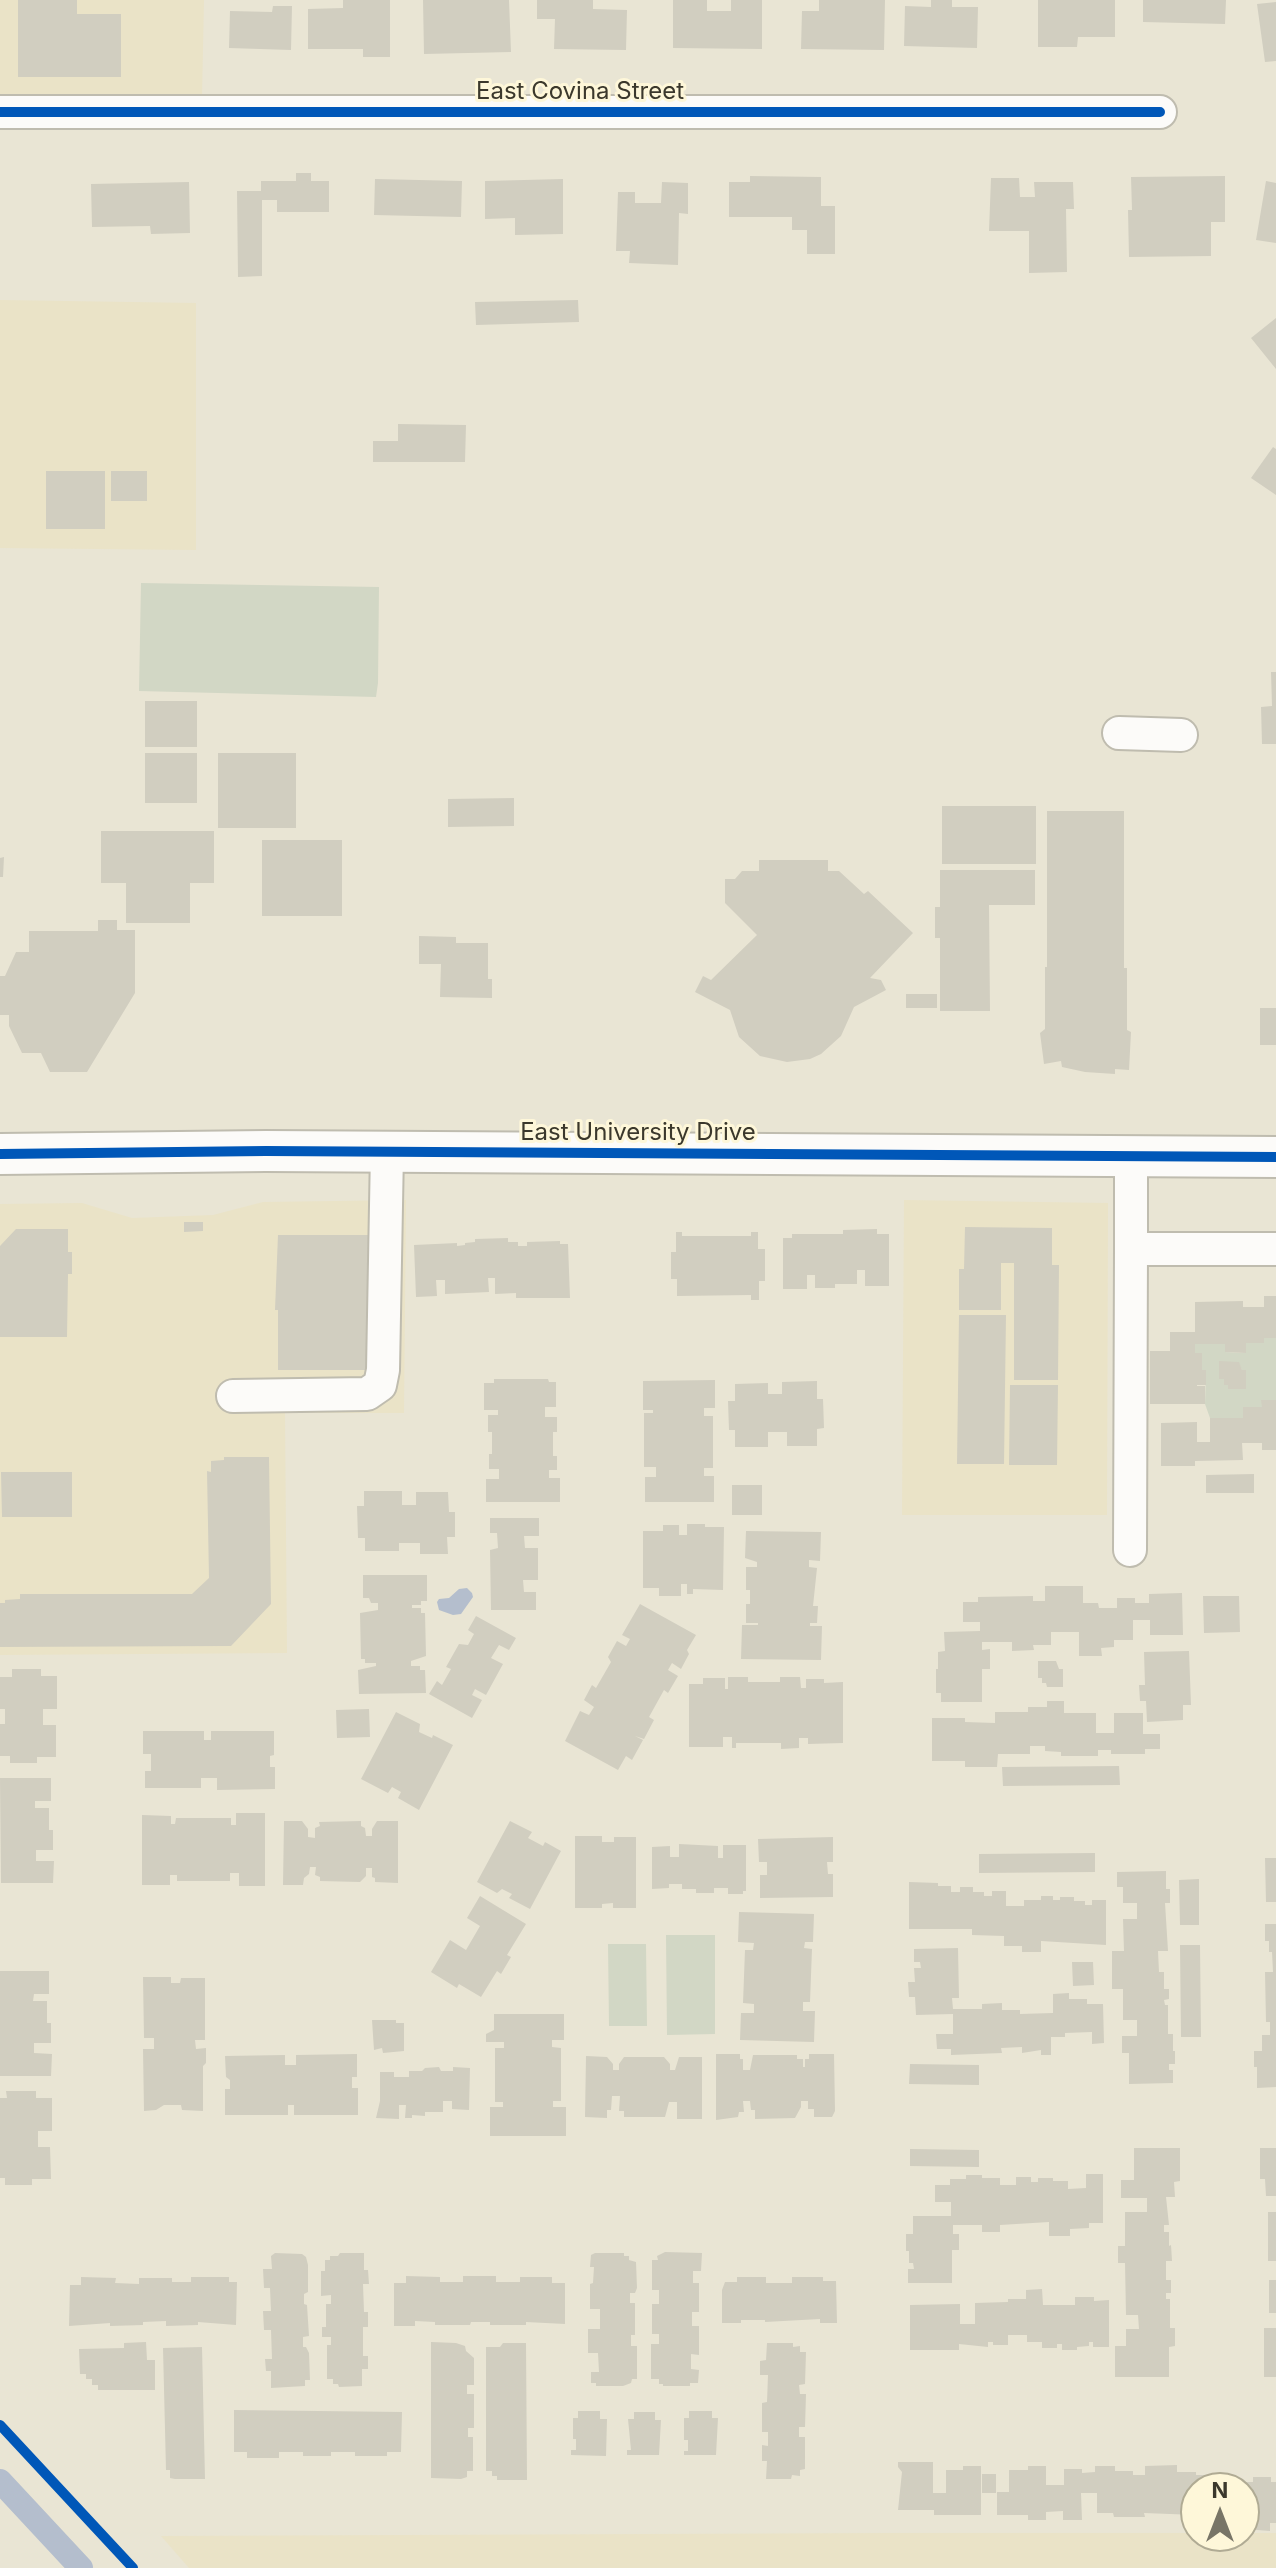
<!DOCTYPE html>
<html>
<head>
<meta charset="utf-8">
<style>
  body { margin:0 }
  #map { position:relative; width:1276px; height:2568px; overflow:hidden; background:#e9e5d4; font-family:Inter,sans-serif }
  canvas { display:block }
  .north { position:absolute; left:1180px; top:2472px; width:80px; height:80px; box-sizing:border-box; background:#fef7d9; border:2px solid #b0ab94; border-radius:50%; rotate:0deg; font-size:22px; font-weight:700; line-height:32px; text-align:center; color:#3b382c }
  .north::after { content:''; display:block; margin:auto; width:28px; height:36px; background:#787567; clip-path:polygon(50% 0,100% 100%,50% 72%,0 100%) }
</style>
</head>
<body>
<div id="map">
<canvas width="1276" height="2568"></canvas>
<div class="north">N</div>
</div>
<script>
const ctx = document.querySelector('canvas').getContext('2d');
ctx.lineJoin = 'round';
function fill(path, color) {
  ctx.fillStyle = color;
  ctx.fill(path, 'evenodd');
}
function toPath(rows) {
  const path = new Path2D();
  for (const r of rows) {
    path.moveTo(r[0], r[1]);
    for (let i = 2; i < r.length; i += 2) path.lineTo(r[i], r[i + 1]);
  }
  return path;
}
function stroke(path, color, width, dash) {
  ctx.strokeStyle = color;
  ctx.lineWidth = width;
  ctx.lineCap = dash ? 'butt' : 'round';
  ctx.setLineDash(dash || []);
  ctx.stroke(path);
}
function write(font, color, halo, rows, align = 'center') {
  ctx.font = font + ' Inter,sans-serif';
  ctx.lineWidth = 6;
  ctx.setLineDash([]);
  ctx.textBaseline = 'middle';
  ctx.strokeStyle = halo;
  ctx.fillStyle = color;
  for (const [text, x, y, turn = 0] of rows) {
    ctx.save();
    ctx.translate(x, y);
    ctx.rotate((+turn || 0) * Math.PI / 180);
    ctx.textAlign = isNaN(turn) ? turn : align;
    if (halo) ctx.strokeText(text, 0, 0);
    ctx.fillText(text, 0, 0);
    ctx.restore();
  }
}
fill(toPath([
  [0,0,204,0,202,97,0,95],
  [0,300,196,303,196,550,0,548],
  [406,1200,404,1413,285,1413,287,1653,0,1655,0,1204,82,1203,132,1218,213,1215,263,1202],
  [904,1200,1108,1203,1107,1515,902,1515],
  [891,2533,1196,2533,1196,2536,1244,2536,1244,2533,1276,2533,1276,2568,189,2568,161,2536]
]), '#eae3c7');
fill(toPath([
  [141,583,379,587,378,683,376,697,139,691],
  [1264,1338,1276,1338,1276,1400,1262,1400,1262,1407,1243,1418,1210,1418,1205,1404,1206,1370,1202,1370,1201,1353,1195,1353,1195,1344,1225,1344,1225,1352,1245,1353,1246,1343,1264,1343],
  [1219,1362,1238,1362,1242,1370,1246,1370,1228,1389,1228,1385,1224,1385,1224,1379,1219,1378],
  [715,1935,715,2034,667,2035,666,1935],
  [608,1944,646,1944,647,2026,609,2026]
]), '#d2d7c5');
fill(toPath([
  [467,1588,472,1593,473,1597,461,1614,453,1615,439,1610,437,1602,439,1599,449,1598,459,1589]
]), '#b4becd');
stroke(toPath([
  [0,2481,81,2568]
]), '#b4becd', 24);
fill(toPath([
  [18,0,77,0,77,14,121,14,121,77,18,77],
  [343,0,390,0,390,57,363,57,363,49,308,49,308,9,343,8],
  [423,0,509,0,511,52,424,54],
  [537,0,593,0,593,9,627,10,626,50,554,49,555,19,537,19],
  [673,0,707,0,707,11,731,11,731,0,762,0,762,49,673,48],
  [819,0,885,0,884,50,801,49,802,11,819,11],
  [931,0,952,0,952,7,978,7,977,48,904,46,905,6,931,7],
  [1038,0,1115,0,1115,37,1078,37,1077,47,1038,47],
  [1143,0,1226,0,1225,24,1143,22],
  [1276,2,1276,61,1265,62,1257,4],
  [273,6,292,6,291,50,229,48,230,11,272,12],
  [296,173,311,173,311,181,329,181,329,212,277,212,277,200,262,200,262,276,238,277,237,191,261,191,261,181,296,181],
  [750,176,821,177,821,206,835,206,835,254,807,254,807,230,792,230,792,217,729,217,729,182,750,182],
  [1225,176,1225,222,1211,222,1211,256,1129,257,1128,210,1132,210,1131,177],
  [991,178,1019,178,1020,197,1035,197,1034,182,1073,182,1074,209,1066,209,1067,272,1029,273,1029,231,989,231],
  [375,179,462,181,461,217,374,215],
  [563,179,563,234,515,235,515,218,485,219,485,181],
  [1266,181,1276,183,1276,243,1256,240],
  [189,182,190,233,151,234,150,226,92,227,91,184],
  [662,182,688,183,688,214,679,213,678,265,629,263,630,251,616,251,618,192,635,192,635,203,661,203],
  [578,300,579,322,476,325,475,302],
  [1276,318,1276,369,1251,338],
  [398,424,466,425,465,462,373,462,373,441,398,441],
  [1273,447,1276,449,1276,495,1251,478],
  [46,471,105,471,105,529,46,529],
  [111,471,147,471,147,501,111,501],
  [1271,672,1276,672,1276,744,1262,744,1261,707,1272,706],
  [145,701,197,701,197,747,145,747],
  [145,753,197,753,197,803,145,803],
  [218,753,296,753,296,828,218,828],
  [514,798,514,826,448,827,448,799],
  [942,806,1036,806,1036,864,942,864],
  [1047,811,1124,811,1124,968,1127,968,1127,1030,1131,1032,1129,1070,1115,1069,1115,1074,1085,1072,1062,1067,1061,1061,1044,1064,1040,1033,1045,1029,1045,967,1047,967],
  [101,831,214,831,214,883,190,883,190,923,126,923,126,883,101,883],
  [262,840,342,840,342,916,262,916],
  [4,857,3,877,0,877,0,858],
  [759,860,828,860,828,871,839,871,864,894,868,891,913,933,870,978,881,980,886,990,854,1007,841,1036,821,1054,810,1059,787,1062,760,1056,739,1037,730,1010,695,992,703,976,711,980,757,935,725,903,725,879,735,879,742,871,759,871],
  [940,870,1035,870,1035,905,989,905,990,1011,940,1011,940,938,935,938,935,907,940,907],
  [98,920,117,920,117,930,135,930,135,993,87,1072,50,1072,41,1053,22,1053,9,1026,9,1015,0,1015,0,976,5,976,16,952,29,952,29,931,98,931],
  [419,936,456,937,456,943,488,943,488,979,492,979,492,998,440,997,441,964,419,964],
  [906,994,937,994,937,1008,906,1008],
  [1260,1008,1276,1008,1276,1045,1260,1045],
  [184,1222,203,1222,203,1231,184,1232],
  [965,1227,1052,1228,1052,1265,1059,1265,1058,1380,1014,1380,1014,1263,1001,1263,1001,1310,959,1310,959,1269,964,1269],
  [16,1229,68,1229,68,1252,72,1252,72,1274,68,1274,67,1337,0,1337,0,1246],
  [877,1229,877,1234,889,1234,889,1286,865,1286,865,1270,857,1270,857,1284,835,1284,835,1288,815,1288,815,1275,807,1275,807,1289,783,1289,783,1238,792,1238,792,1234,843,1234,843,1230],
  [676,1232,682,1232,682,1236,751,1236,751,1232,758,1232,758,1249,765,1249,765,1281,759,1281,759,1300,751,1300,751,1295,677,1296,677,1279,671,1279,671,1252,676,1252],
  [278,1235,374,1235,374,1370,278,1370,278,1310,275,1310],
  [508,1238,508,1242,518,1242,518,1246,527,1246,527,1242,560,1241,560,1244,568,1244,570,1298,516,1298,516,1293,495,1294,495,1278,488,1278,489,1292,445,1294,445,1280,436,1280,437,1296,416,1297,414,1245,457,1243,457,1246,465,1245,465,1243,475,1242,475,1239],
  [1264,1296,1276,1296,1276,1338,1264,1338,1264,1343,1246,1343,1246,1353,1225,1352,1225,1344,1195,1344,1195,1353,1202,1353,1202,1370,1206,1370,1206,1385,1197,1385,1197,1386,1205,1386,1205,1404,1150,1404,1150,1351,1170,1351,1170,1332,1195,1332,1195,1302,1243,1301,1243,1307,1264,1307],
  [959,1315,1006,1315,1004,1464,957,1464],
  [1219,1361,1239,1362,1242,1370,1246,1370,1246,1389,1228,1389,1228,1385,1224,1385,1224,1379,1219,1379],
  [494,1379,548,1379,549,1382,556,1382,556,1407,545,1407,545,1417,557,1417,557,1432,553,1432,553,1456,557,1456,557,1470,549,1470,549,1478,560,1478,560,1502,486,1502,486,1479,499,1479,499,1469,489,1469,489,1454,492,1454,492,1432,488,1432,488,1415,498,1415,498,1410,484,1410,484,1383,494,1383],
  [715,1380,715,1408,704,1408,704,1416,713,1416,713,1468,704,1468,704,1476,714,1476,714,1502,645,1502,645,1477,656,1477,656,1467,644,1467,644,1413,653,1413,653,1410,643,1410,643,1381],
  [817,1381,817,1399,823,1399,824,1428,817,1429,817,1446,787,1446,787,1432,768,1432,768,1447,735,1447,735,1430,729,1430,728,1401,735,1401,735,1384,768,1383,768,1394,782,1394,782,1382],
  [1010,1385,1058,1385,1057,1465,1009,1465],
  [1261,1400,1276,1400,1276,1450,1262,1450,1262,1443,1242,1443,1243,1460,1195,1461,1195,1466,1161,1466,1161,1423,1197,1422,1197,1442,1210,1442,1210,1418,1243,1418,1243,1407,1262,1407],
  [224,1457,269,1457,271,1604,231,1646,0,1647,0,1603,5,1603,5,1600,20,1599,20,1594,192,1594,209,1578,207,1471,211,1472,211,1461,224,1460],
  [1,1472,72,1472,72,1517,2,1517],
  [1254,1474,1254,1493,1206,1493,1206,1475],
  [732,1485,762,1485,762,1515,732,1515],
  [364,1491,402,1491,402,1505,416,1505,416,1492,448,1492,449,1512,455,1512,455,1537,447,1537,448,1554,420,1554,420,1543,399,1543,399,1551,365,1551,365,1538,358,1538,357,1506,364,1506],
  [490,1518,539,1518,539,1536,524,1536,525,1548,538,1548,538,1580,523,1580,524,1592,536,1592,536,1610,491,1610,490,1550,498,1548,497,1533,490,1533],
  [687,1524,705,1524,705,1527,724,1527,723,1590,693,1589,693,1594,687,1594,687,1584,681,1584,681,1596,659,1596,659,1588,643,1588,643,1531,663,1531,663,1525,679,1525,679,1535,687,1535],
  [746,1531,821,1532,820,1561,809,1560,809,1567,817,1568,813,1606,818,1606,817,1623,810,1623,810,1626,822,1626,821,1660,741,1659,742,1625,758,1625,758,1623,746,1623,746,1604,750,1604,750,1590,746,1590,746,1567,757,1567,757,1562,745,1558],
  [363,1575,427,1575,427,1601,421,1601,421,1605,412,1605,412,1608,421,1608,421,1613,425,1613,426,1656,411,1661,411,1666,420,1666,420,1670,425,1670,426,1693,359,1694,358,1670,376,1666,376,1663,365,1663,365,1659,361,1659,360,1613,378,1610,378,1603,371,1603,369,1598,363,1598],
  [1045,1586,1083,1586,1083,1603,1098,1603,1099,1608,1117,1608,1117,1598,1135,1598,1135,1603,1149,1603,1149,1594,1182,1593,1183,1635,1150,1635,1150,1620,1133,1620,1133,1640,1114,1640,1114,1647,1101,1648,1102,1656,1079,1656,1079,1632,1051,1632,1051,1645,1033,1645,1034,1650,1012,1651,1012,1642,982,1642,982,1650,990,1649,990,1669,982,1669,982,1702,941,1702,941,1693,936,1693,936,1669,938,1669,938,1652,945,1651,944,1632,980,1631,980,1622,963,1622,963,1602,978,1602,978,1597,1033,1596,1033,1601,1045,1601],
  [1203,1596,1239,1596,1240,1632,1204,1633],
  [640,1604,696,1635,687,1650,689,1654,681,1669,672,1663,668,1670,678,1676,668,1693,664,1690,649,1717,654,1720,644,1739,635,1736,643,1740,632,1760,626,1756,618,1770,565,1741,580,1711,589,1715,594,1707,584,1700,592,1685,596,1688,611,1662,608,1657,617,1641,626,1646,630,1639,622,1635],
  [476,1616,516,1638,509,1650,499,1645,491,1658,503,1664,486,1695,475,1689,472,1695,482,1700,472,1718,429,1694,437,1681,442,1685,451,1669,446,1667,459,1644,468,1645,474,1634,468,1630],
  [1189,1651,1191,1705,1183,1705,1183,1720,1147,1722,1146,1701,1140,1701,1139,1685,1145,1685,1144,1652],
  [1038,1661,1056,1661,1059,1669,1063,1669,1063,1687,1047,1687,1046,1683,1042,1683,1042,1678,1038,1678],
  [12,1669,41,1669,41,1676,57,1676,57,1709,43,1709,43,1725,56,1725,56,1757,37,1757,37,1763,10,1763,10,1756,0,1756,0,1724,5,1724,5,1709,0,1709,0,1677,12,1677],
  [728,1677,748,1677,748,1682,780,1682,780,1677,800,1677,801,1688,806,1688,806,1679,824,1679,824,1683,843,1682,843,1743,808,1744,808,1738,799,1738,799,1748,781,1749,781,1743,736,1743,736,1748,732,1748,732,1737,723,1737,723,1747,689,1747,689,1684,703,1684,703,1678,725,1678,725,1689,728,1689],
  [1047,1701,1064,1701,1064,1713,1096,1713,1096,1733,1114,1733,1114,1713,1143,1713,1143,1734,1160,1734,1160,1749,1145,1749,1145,1754,1111,1754,1111,1750,1098,1750,1098,1756,1061,1756,1061,1752,1045,1751,1045,1746,1030,1746,1030,1754,998,1754,997,1767,965,1767,965,1761,932,1761,932,1718,965,1718,965,1722,995,1723,995,1712,1028,1712,1028,1707,1047,1707],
  [369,1709,370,1737,337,1738,336,1710],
  [396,1712,420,1724,419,1732,432,1738,433,1735,453,1745,419,1810,398,1798,401,1792,392,1787,388,1793,361,1779],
  [143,1731,204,1731,204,1740,211,1740,211,1731,274,1731,274,1755,270,1756,270,1767,275,1767,275,1789,217,1790,217,1778,201,1778,201,1788,145,1788,145,1771,151,1771,151,1754,143,1754],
  [1119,1766,1120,1785,1003,1786,1002,1767],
  [0,1778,51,1778,51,1801,35,1801,35,1808,49,1808,49,1830,53,1830,53,1850,36,1850,36,1861,54,1861,53,1883,1,1883],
  [236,1813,265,1813,265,1886,239,1886,239,1873,230,1873,230,1881,177,1881,177,1875,170,1875,170,1885,142,1885,142,1815,171,1816,171,1824,175,1824,176,1818,231,1818,231,1825,236,1825],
  [284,1821,302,1821,308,1829,308,1837,315,1838,315,1828,320,1826,319,1822,361,1821,361,1826,365,1828,366,1836,372,1836,372,1829,377,1821,398,1821,398,1883,375,1882,375,1878,372,1877,372,1868,366,1868,366,1876,360,1882,320,1881,320,1877,315,1875,316,1867,310,1867,309,1874,304,1878,303,1885,283,1885],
  [510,1821,532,1832,528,1838,543,1846,545,1842,561,1851,530,1909,509,1898,512,1894,502,1889,497,1893,477,1882],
  [575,1836,602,1836,602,1842,614,1842,614,1837,636,1837,636,1908,613,1908,613,1903,602,1904,602,1908,575,1908],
  [833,1837,833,1862,827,1862,828,1874,833,1874,833,1897,760,1898,760,1875,767,1875,767,1862,759,1862,758,1839],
  [679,1844,718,1846,718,1858,723,1858,723,1845,746,1845,746,1891,743,1891,743,1894,728,1894,728,1888,714,1888,714,1893,696,1893,696,1889,682,1889,682,1884,669,1884,669,1888,652,1889,652,1847,670,1846,670,1857,679,1857],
  [1095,1853,1095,1872,979,1873,979,1854],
  [1265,1858,1276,1858,1276,1902,1266,1902],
  [1166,1871,1166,1889,1170,1889,1170,1903,1165,1903,1168,1951,1158,1951,1159,1972,1164,1972,1164,1989,1169,1989,1169,1999,1164,2000,1165,2005,1168,2005,1168,2034,1173,2034,1173,2051,1175,2051,1175,2064,1169,2064,1169,2070,1173,2070,1173,2083,1129,2084,1129,2053,1122,2053,1122,2036,1137,2036,1137,2020,1123,2020,1123,1989,1112,1989,1112,1951,1124,1951,1123,1919,1137,1919,1137,1903,1123,1903,1123,1887,1117,1887,1117,1872],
  [1199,1879,1199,1925,1180,1925,1179,1880],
  [909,1882,938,1883,938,1886,951,1886,951,1892,960,1892,960,1887,973,1887,973,1892,984,1892,984,1896,992,1896,992,1891,1006,1891,1006,1906,1024,1906,1024,1900,1041,1900,1041,1896,1053,1896,1053,1900,1060,1900,1060,1897,1074,1897,1074,1901,1085,1901,1085,1905,1092,1905,1092,1900,1106,1900,1106,1945,1041,1941,1041,1952,1022,1952,1022,1946,1004,1946,1004,1936,972,1935,972,1929,909,1929],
  [480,1896,526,1924,507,1955,511,1957,501,1974,497,1971,481,1997,459,1984,457,1988,431,1972,450,1940,466,1950,480,1926,467,1918],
  [739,1912,814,1914,813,1942,805,1942,804,1948,812,1949,810,2002,803,2002,803,2011,815,2011,814,2042,740,2040,741,2013,754,2013,754,2004,743,2003,745,1950,753,1950,754,1943,738,1942],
  [1265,1924,1276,1924,1276,2087,1257,2088,1257,2067,1254,2067,1254,2051,1262,2051,1262,2035,1270,2035,1270,2022,1266,2022,1265,1972,1273,1972,1272,1952,1269,1952,1269,1941,1265,1941],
  [1180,1945,1200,1945,1201,2037,1181,2037],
  [958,1948,959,1998,952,1998,953,2009,982,2009,982,2004,1002,2003,1002,2010,1020,2010,1020,2014,1053,2013,1053,1994,1069,1993,1069,1999,1087,1999,1087,2004,1103,2004,1104,2043,1092,2044,1092,2032,1065,2033,1065,2037,1051,2037,1051,2055,1041,2055,1041,2050,1022,2053,1022,2047,1001,2048,1002,2053,951,2055,951,2049,937,2049,936,2034,953,2034,953,2014,916,2015,915,1997,909,1997,908,1982,915,1982,914,1968,921,1968,920,1962,914,1962,914,1949],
  [1072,1962,1093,1962,1094,1985,1073,1986],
  [0,1971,49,1971,49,1994,34,1994,33,2001,47,2001,47,2023,51,2023,51,2043,34,2043,34,2053,52,2054,51,2076,0,2076],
  [143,1977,171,1977,171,1983,180,1983,181,1978,205,1978,205,2040,195,2040,196,2049,206,2048,206,2063,203,2066,203,2111,182,2110,181,2105,164,2105,156,2110,144,2111,143,2049,154,2049,154,2038,144,2038],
  [494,2014,564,2014,564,2040,552,2040,552,2047,561,2048,561,2101,553,2101,553,2107,566,2107,566,2136,490,2136,490,2107,503,2107,503,2102,495,2102,495,2048,504,2048,504,2042,486,2042,486,2034,494,2030],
  [372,2020,396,2020,396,2023,404,2023,404,2051,383,2053,382,2048,374,2050],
  [357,2054,357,2077,352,2077,352,2088,358,2088,358,2115,294,2115,294,2105,288,2105,288,2115,225,2115,225,2089,230,2089,230,2080,226,2077,225,2056,285,2055,285,2065,296,2065,296,2055],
  [716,2054,740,2054,740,2059,743,2059,743,2070,750,2070,753,2055,797,2055,797,2059,803,2059,803,2067,805,2067,805,2059,809,2059,809,2054,834,2054,835,2111,832,2117,814,2117,814,2109,808,2109,808,2101,801,2101,801,2107,795,2118,755,2119,755,2110,751,2110,750,2101,743,2101,744,2112,739,2112,738,2117,716,2120],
  [586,2056,607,2057,613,2064,613,2070,619,2070,619,2064,624,2057,664,2057,670,2064,670,2070,675,2070,679,2057,702,2057,702,2119,677,2119,677,2102,669,2102,665,2117,624,2117,624,2111,619,2111,620,2096,612,2096,611,2110,607,2110,607,2118,585,2117],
  [910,2064,979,2065,979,2085,909,2084],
  [439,2067,441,2071,453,2071,453,2067,470,2068,469,2110,452,2109,452,2101,443,2101,443,2112,425,2112,425,2116,412,2115,412,2118,405,2118,406,2105,399,2105,399,2119,376,2118,380,2101,380,2072,394,2072,394,2077,409,2077,409,2071,422,2071,425,2068],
  [6,2091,36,2091,36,2098,52,2098,52,2131,38,2131,38,2147,50,2147,51,2179,32,2179,32,2185,5,2185,5,2178,0,2178,0,2098,7,2098],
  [1134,2148,1180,2148,1180,2181,1174,2182,1175,2197,1166,2197,1169,2225,1164,2225,1164,2232,1169,2232,1169,2246,1171,2245,1172,2261,1166,2261,1166,2280,1171,2280,1171,2293,1166,2293,1166,2299,1170,2299,1170,2328,1175,2328,1175,2346,1169,2347,1169,2377,1115,2377,1115,2346,1126,2346,1126,2329,1139,2329,1138,2315,1126,2315,1125,2263,1118,2263,1118,2246,1125,2246,1125,2212,1147,2212,1147,2198,1121,2198,1121,2180,1134,2180],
  [1260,2148,1276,2148,1276,2196,1266,2196,1265,2179,1260,2179],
  [910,2149,979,2150,979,2167,910,2166],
  [1086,2174,1103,2174,1103,2223,1089,2223,1089,2228,1070,2229,1070,2236,1049,2236,1049,2222,1000,2225,1000,2232,982,2232,982,2225,953,2225,953,2234,959,2234,959,2250,952,2250,952,2283,908,2283,908,2269,914,2269,913,2263,909,2263,909,2251,906,2251,906,2234,913,2234,913,2216,951,2216,951,2202,935,2202,935,2185,950,2185,950,2179,966,2179,966,2175,982,2175,982,2178,1000,2178,1000,2185,1016,2185,1016,2177,1031,2177,1031,2182,1038,2182,1038,2178,1053,2178,1053,2181,1068,2181,1068,2189,1086,2188],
  [1268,2212,1276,2212,1276,2261,1268,2261],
  [665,2252,702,2253,701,2271,693,2271,693,2283,699,2283,699,2312,692,2312,692,2326,699,2326,699,2355,691,2354,691,2369,699,2370,698,2383,690,2383,690,2386,663,2386,663,2384,659,2384,659,2379,651,2379,651,2344,659,2344,659,2334,652,2334,652,2304,659,2304,659,2290,652,2290,652,2260,658,2260,657,2256],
  [275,2253,302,2254,306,2257,308,2265,308,2292,304,2294,304,2304,307,2305,309,2336,303,2337,303,2347,306,2347,309,2353,310,2380,305,2380,305,2386,271,2388,271,2371,266,2371,265,2359,272,2359,271,2330,264,2330,263,2311,271,2311,270,2288,264,2288,263,2269,272,2269,271,2256],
  [340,2253,364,2253,364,2270,368,2270,369,2284,363,2284,364,2312,368,2312,368,2327,363,2327,363,2356,368,2356,368,2369,362,2369,362,2386,339,2387,338,2384,333,2384,333,2379,327,2379,327,2345,331,2345,331,2337,322,2337,322,2327,326,2327,326,2304,331,2304,331,2295,321,2296,321,2271,325,2271,325,2260,330,2260,330,2256,338,2256],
  [595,2253,624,2253,624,2256,629,2256,629,2260,636,2262,637,2288,635,2293,630,2293,630,2303,635,2303,635,2335,631,2335,631,2346,637,2346,637,2379,632,2379,631,2383,623,2386,596,2386,596,2383,591,2383,591,2372,599,2372,598,2353,588,2353,588,2329,600,2329,600,2309,590,2309,590,2284,593,2283,594,2267,590,2267,591,2255],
  [406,2276,440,2277,440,2282,463,2282,463,2276,496,2276,496,2282,520,2282,520,2277,552,2277,552,2283,565,2283,565,2324,526,2322,526,2325,490,2325,490,2322,471,2322,470,2325,435,2325,435,2322,415,2321,415,2326,394,2326,394,2283,406,2283],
  [81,2277,116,2278,115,2283,139,2284,139,2278,172,2278,172,2282,191,2282,191,2277,229,2277,229,2282,237,2282,236,2325,198,2322,198,2325,166,2326,166,2321,143,2322,143,2325,110,2326,110,2323,69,2326,70,2285,81,2285],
  [737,2277,766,2277,766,2283,792,2283,792,2277,823,2277,823,2281,836,2281,837,2323,820,2323,820,2319,765,2322,765,2320,741,2320,741,2323,722,2323,722,2290,725,2282,737,2282],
  [1269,2280,1276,2280,1276,2313,1269,2313],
  [1042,2289,1043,2305,1075,2305,1075,2297,1094,2297,1094,2301,1109,2300,1109,2347,1093,2347,1093,2342,1089,2342,1089,2346,1077,2347,1077,2350,1062,2350,1062,2344,1057,2344,1057,2348,1042,2348,1042,2342,1027,2342,1027,2335,1008,2335,1008,2345,993,2345,993,2342,988,2342,988,2347,959,2344,959,2350,910,2350,910,2305,960,2304,960,2324,975,2324,975,2303,1008,2302,1008,2299,1026,2299,1026,2290],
  [1264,2328,1276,2328,1276,2377,1264,2377],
  [146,2342,147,2360,155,2360,155,2390,98,2390,98,2385,92,2385,92,2379,86,2379,86,2374,80,2374,79,2349,124,2348,124,2343],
  [431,2342,456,2343,465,2346,466,2351,474,2358,474,2385,467,2385,467,2394,474,2394,474,2428,468,2428,468,2437,473,2437,473,2471,467,2471,467,2477,461,2479,431,2478],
  [503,2343,526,2343,527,2480,497,2480,497,2476,492,2476,492,2471,486,2471,486,2347,500,2347],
  [767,2343,793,2343,793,2347,800,2346,800,2352,806,2352,805,2384,799,2385,800,2394,806,2394,805,2427,799,2427,799,2437,805,2437,805,2469,800,2470,800,2476,792,2475,791,2479,766,2479,767,2461,762,2461,762,2445,768,2446,768,2432,762,2432,762,2403,767,2402,768,2375,760,2375,760,2361,766,2360],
  [202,2347,205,2479,175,2479,170,2478,170,2470,166,2470,163,2348],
  [234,2410,402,2412,401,2452,387,2452,387,2456,355,2456,355,2452,331,2452,331,2456,303,2456,303,2452,279,2452,279,2458,247,2458,247,2452,234,2452],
  [578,2411,600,2411,600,2419,607,2419,606,2456,571,2455,571,2450,576,2450,576,2439,573,2439,573,2418,578,2418],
  [689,2411,712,2411,712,2418,718,2418,716,2455,684,2455,684,2451,688,2451,688,2440,684,2440,684,2418,689,2418],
  [634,2412,655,2412,655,2420,661,2420,659,2455,627,2455,627,2450,631,2450,628,2419,634,2419],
  [898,2462,933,2462,933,2493,946,2493,946,2470,963,2470,963,2466,981,2466,981,2515,934,2515,934,2510,898,2510,902,2472,898,2467],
  [1177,2465,1177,2472,1196,2472,1196,2475,1208,2475,1208,2488,1196,2488,1196,2515,1144,2513,1145,2517,1114,2517,1113,2513,1097,2513,1097,2493,1081,2493,1082,2520,1063,2520,1063,2511,1046,2512,1046,2520,1028,2520,1028,2515,997,2515,997,2492,1009,2492,1009,2470,1028,2470,1028,2466,1046,2466,1046,2485,1064,2485,1064,2469,1082,2469,1082,2473,1095,2472,1095,2466,1115,2466,1115,2471,1133,2471,1133,2475,1145,2475,1145,2466],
  [982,2474,996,2474,996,2493,982,2493],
  [1253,2477,1271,2477,1271,2482,1276,2482,1276,2523,1270,2523,1270,2531,1244,2529,1244,2488,1237,2488,1237,2482,1253,2482]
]), '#d1cec0');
const minor = toPath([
  [0,112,1160,112],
  [1119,733,1181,735],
  [1131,1249,1131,1156],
  [233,1396,367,1394,380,1385,383,1370,387,1151],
  [1130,1550,1131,1249,1276,1249]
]);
const major = toPath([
  [0,1154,266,1151,1276,1157]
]);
stroke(minor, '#bfbcaf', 36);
stroke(major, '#bfbcaf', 44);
stroke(minor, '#fcfbf9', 32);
stroke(major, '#fcfbf9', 40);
stroke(toPath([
  [0,112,1160,112],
  [0,1154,266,1151,1276,1157],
  [0,2425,133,2568]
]), '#0057b8', 10);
write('24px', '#3b382c', '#fef7d9', [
  ["East Covina Street",580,92],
  ["East University Drive",638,1133]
]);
</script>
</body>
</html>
